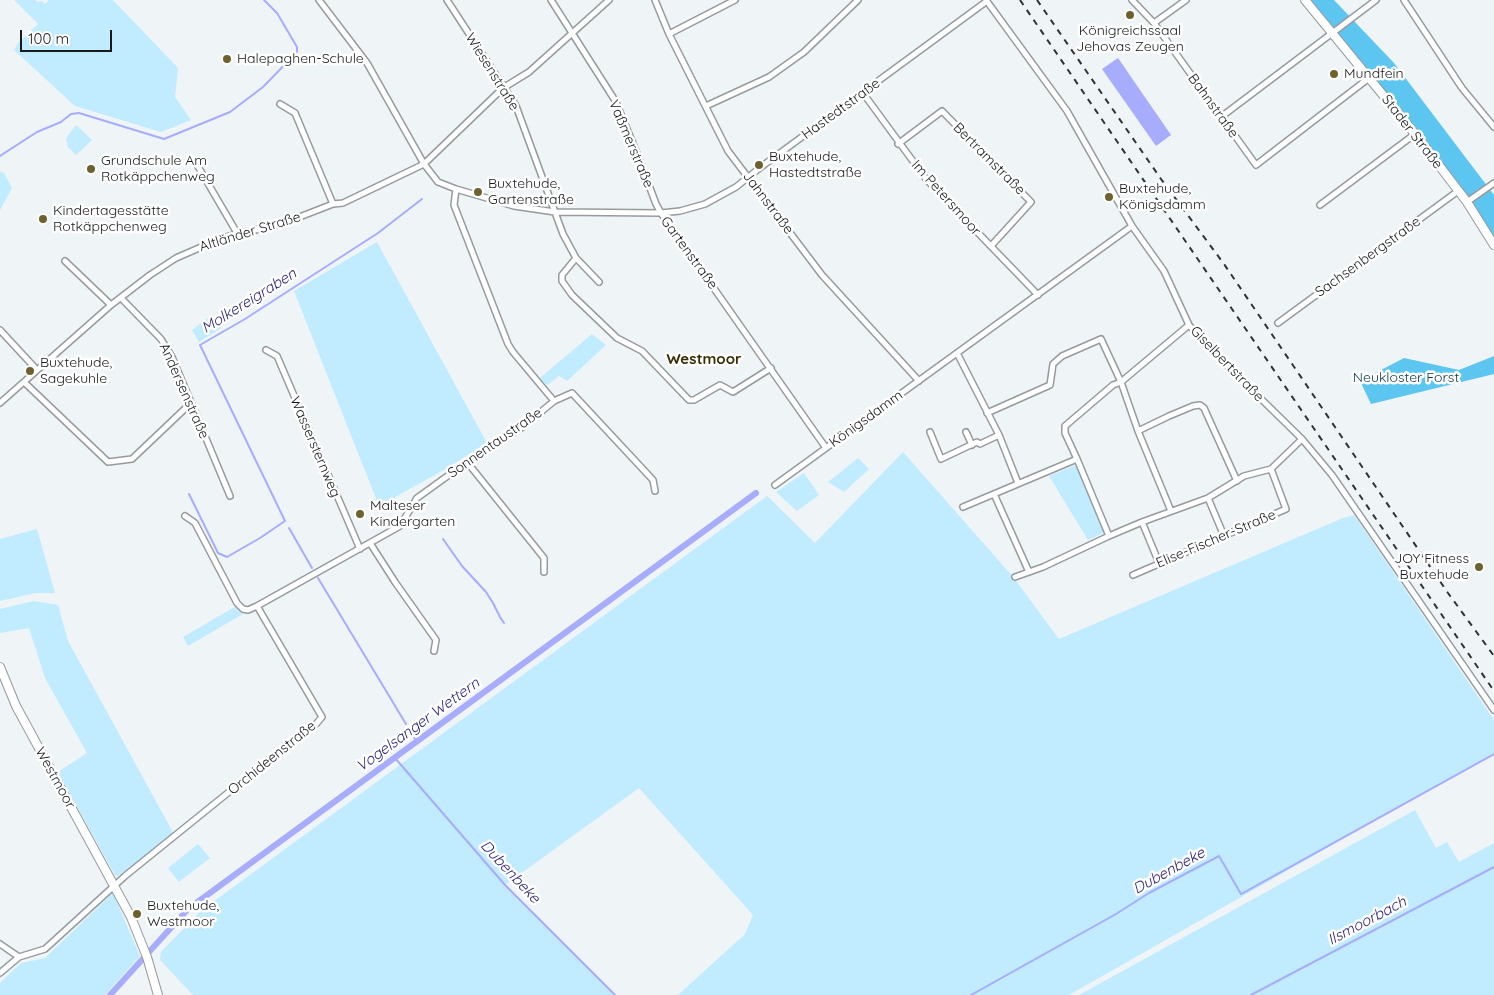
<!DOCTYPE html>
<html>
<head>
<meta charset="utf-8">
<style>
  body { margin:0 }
  #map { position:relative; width:1494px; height:995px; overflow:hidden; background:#eff4f7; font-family:Quicksand,sans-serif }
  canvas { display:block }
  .scale { position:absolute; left:20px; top:30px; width:92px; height:22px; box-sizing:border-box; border:2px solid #17191a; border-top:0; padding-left:6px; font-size:15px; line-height:18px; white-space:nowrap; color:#17191a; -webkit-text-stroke:4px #fff; paint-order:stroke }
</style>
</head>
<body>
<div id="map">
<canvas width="1494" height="995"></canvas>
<div class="scale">100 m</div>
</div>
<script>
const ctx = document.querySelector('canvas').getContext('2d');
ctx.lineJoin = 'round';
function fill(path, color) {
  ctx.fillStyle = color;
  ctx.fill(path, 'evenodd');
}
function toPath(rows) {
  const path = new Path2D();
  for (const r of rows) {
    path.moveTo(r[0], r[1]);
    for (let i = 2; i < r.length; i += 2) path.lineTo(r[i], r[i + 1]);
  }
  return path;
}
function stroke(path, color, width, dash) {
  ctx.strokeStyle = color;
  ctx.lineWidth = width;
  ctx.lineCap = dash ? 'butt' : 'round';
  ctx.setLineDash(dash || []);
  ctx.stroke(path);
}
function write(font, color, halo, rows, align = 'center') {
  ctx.font = font + ' Quicksand,sans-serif';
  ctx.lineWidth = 5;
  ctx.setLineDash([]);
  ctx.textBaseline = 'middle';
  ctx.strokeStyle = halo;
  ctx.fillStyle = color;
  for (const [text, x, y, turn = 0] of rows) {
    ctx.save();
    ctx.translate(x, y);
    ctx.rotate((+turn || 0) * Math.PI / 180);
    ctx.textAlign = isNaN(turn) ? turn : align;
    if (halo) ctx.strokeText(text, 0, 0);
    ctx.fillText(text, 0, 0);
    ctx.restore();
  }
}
fill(toPath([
  [14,0,35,0,37,2,42,1,45,4,49,0,113,0,178,68,175,97,191,120,161,132,75,106,14,50,18,43,38,24],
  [76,125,92,140,76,155,68,147,66,138],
  [0,172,4,173,12,188,0,210],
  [377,242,487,443,442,471,379,506,294,291],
  [212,315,221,328,199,342,192,330],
  [592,334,606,345,567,381,559,376,547,385,540,378],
  [903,452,1014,578,1059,639,1343,518,1354,515,1494,720,1494,753,1069,995,678,995,745,934,753,915,639,788,505,885,615,995,193,995,160,960,161,952,202,910,767,496,815,543],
  [858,458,869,469,844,492,828,482],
  [1076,465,1105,532,1088,540,1049,476],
  [804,473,819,495,797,511,776,492],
  [37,529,55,593,36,593,0,601,0,539],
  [34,601,58,605,68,641,175,836,116,877,58,772,87,753,45,678,29,628,0,633,0,609],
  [238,605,243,614,188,646,183,637],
  [1415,810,1436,848,1447,842,1459,862,1494,843,1494,995,1079,995],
  [198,844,210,858,179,882,168,868],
  [113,893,140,956,105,995,0,995,0,983,21,963,45,958]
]), '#c1ebff');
fill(toPath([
  [1308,0,1334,0,1394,63,1494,195,1494,241],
  [1494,356,1494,374,1371,404,1360,381,1404,358,1459,370]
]), '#5cc5f0');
fill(toPath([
  [1118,58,1171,135,1156,146,1102,69]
]), '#a7acfc');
stroke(toPath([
  [0,156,37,132,61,122,71,114,79,113,164,139,230,112,263,87,297,52,297,47,277,13,264,0],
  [189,494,218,553,227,557,260,538,285,521,200,345,245,319,378,233,422,199],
  [289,528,312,568],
  [443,539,462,566,486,592,493,603,500,617,504,623],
  [318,578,406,724],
  [411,732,417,742],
  [395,758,505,885,615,995],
  [971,995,1116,914,1149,893,1219,856,1241,894,1494,754],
  [1251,995,1494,867]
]), '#a7acfc', 2);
stroke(toPath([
  [110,995,188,909,756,493]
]), '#a7acfc', 6);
const street = toPath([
  [319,0,367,63,424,164,438,182,456,189,514,206,555,212,661,213,680,211,705,204,736,187,761,167,987,1],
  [447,0,516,106,563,234,576,258,599,282],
  [551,0,616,102,638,156,656,204,661,213,826,448],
  [655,0,669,34,728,151,822,275,919,381],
  [986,0,1067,111,1132,226,1164,271,1189,325,1204,343,1302,439,1332,475,1494,710],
  [1132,0,1154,23,1256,165,1369,78],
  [1404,0,1462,88,1494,127],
  [1154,23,1186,0],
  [669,34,735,0],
  [863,93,926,179,1038,295],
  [280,104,295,113,333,204],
  [706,106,769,77,804,52,858,0],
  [1221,117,1376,0],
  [898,144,942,111,1031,202,991,246],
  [196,163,237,233],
  [1467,202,1494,183],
  [1320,205,1415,134],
  [576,258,562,275,562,281,572,295,617,338,642,351,689,400,694,400,720,385,733,392,771,368],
  [65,261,111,305],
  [121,298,161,339,172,357,230,496],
  [1278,323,1458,191],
  [1189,325,1121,382,1113,385,1065,426,1065,433,1077,459,1109,536,1142,522,1208,498,1244,476,1271,469,1302,439],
  [0,330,37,370],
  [266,350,277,356,360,549],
  [957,353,999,435,1018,483],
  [24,382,108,462,132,459,191,403],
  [554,401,572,393,653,480,655,491],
  [0,403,111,305,150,275,176,258,222,238,284,223,333,204,343,203,424,164,503,88,529,72,609,0],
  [987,413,1050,385,1053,364,1062,356,1101,339,1121,382,1138,431,1171,511],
  [1138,431,1169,416,1193,406,1200,405,1204,408,1237,481],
  [930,432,941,459,977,442,980,444,999,435],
  [966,432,972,445],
  [467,462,544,558,544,572],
  [775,485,1132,226],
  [994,494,1029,572],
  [1208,498,1224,536],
  [963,507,1077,459],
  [185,516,195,523,237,603,243,609,248,610,257,606],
  [1142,522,1159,563],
  [370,543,395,582,436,640,434,651],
  [1133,575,1286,509,1271,469],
  [1015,577,1043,567,1109,536],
  [0,944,19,957,45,949,125,876,297,737,316,724,322,717,257,606,400,526,417,498,467,462,524,426,554,401,513,352,508,344,454,205,456,189],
  [0,973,19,957]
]);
const secondary = toPath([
  [1305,0,1415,134,1467,202,1494,245],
  [0,667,16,706,131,917,147,957,158,995]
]);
stroke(street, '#969b9e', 8);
stroke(secondary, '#969b9e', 10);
stroke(street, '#fff', 5);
stroke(secondary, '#fff', 8);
stroke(toPath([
  [1020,0,1494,691],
  [1037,0,1161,179,1224,264,1448,593,1494,656]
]), '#303233', 2, [6, 6]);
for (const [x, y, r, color] of [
  [1130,15,5,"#6d612e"],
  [227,59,5,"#6d612e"],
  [1334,74,5,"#6d612e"],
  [759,165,5,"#6d612e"],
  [91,169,5,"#6d612e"],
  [478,192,5,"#6d612e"],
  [1109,197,5,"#6d612e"],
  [43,219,5,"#6d612e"],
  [30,371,5,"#6d612e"],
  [360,514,5,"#6d612e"],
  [1479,567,5,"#6d612e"],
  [137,914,5,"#6d612e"]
]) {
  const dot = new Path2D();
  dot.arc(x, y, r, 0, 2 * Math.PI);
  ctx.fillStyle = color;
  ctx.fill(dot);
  stroke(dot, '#fff', 2);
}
write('14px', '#17191a', '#fff', [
  ["Königreichssaal",1130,31,"center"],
  ["Jehovas Zeugen",1130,47,"center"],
  ["Halepaghen-Schule",237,59],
  ["Mundfein",1344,74],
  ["Buxtehude,",769,157],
  ["Hastedtstraße",769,173],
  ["Grundschule Am",101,161],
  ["Rotkäppchenweg",101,177],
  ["Buxtehude,",488,184],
  ["Gartenstraße",488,200],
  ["Buxtehude,",1119,189],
  ["Königsdamm",1119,205],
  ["Kindertagesstätte",53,211],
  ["Rotkäppchenweg",53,227],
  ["Buxtehude,",40,363],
  ["Sagekuhle",40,379],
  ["Malteser",370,506],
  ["Kindergarten",370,522],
  ["JOY Fitness",1469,559,"right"],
  ["Buxtehude",1469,575,"right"],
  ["Buxtehude,",147,906],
  ["Westmoor",147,922]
], 'left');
write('14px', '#17191a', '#fff', [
  ["Wiesenstraße",492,72,58],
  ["Bahnstraße",1213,106,54],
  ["Hastedtstraße",841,109,-36],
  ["Stader Straße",1412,132,52],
  ["Vaßmerstraße",631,144,67],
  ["Bertramstraße",989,159,45],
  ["Im Petersmoor",946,198,48],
  ["Jahnstraße",768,203,53],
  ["Altländer Straße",250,232,-17],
  ["Gartenstraße",689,253,54],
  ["Sachsenbergstraße",1368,257,-36],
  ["Giselbertstraße",1227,364,46],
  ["Andersenstraße",184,391,66],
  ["Königsdamm",866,419,-36],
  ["Sonnentaustraße",495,443,-35],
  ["Wassersternweg",315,447,67],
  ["Elise-Fischer-Straße",1216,539,-23],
  ["Orchideenstraße",272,758,-39],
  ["Westmoor",55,778,61]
]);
write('14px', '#063748', '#fff', [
  ["Neukloster Forst",1406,378]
]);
write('italic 15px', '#2c217a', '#fff', [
  ["Molkereigraben",249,301,-32],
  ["Vogelsanger Wettern",418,725,-36],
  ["Dubenbeke",1169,871,-29],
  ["Dubenbeke",510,872,47],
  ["Ilsmoorbach",1367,921,-28]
]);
write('bold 15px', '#372e03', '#fff', [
  ["Westmoor",704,359]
]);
</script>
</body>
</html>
